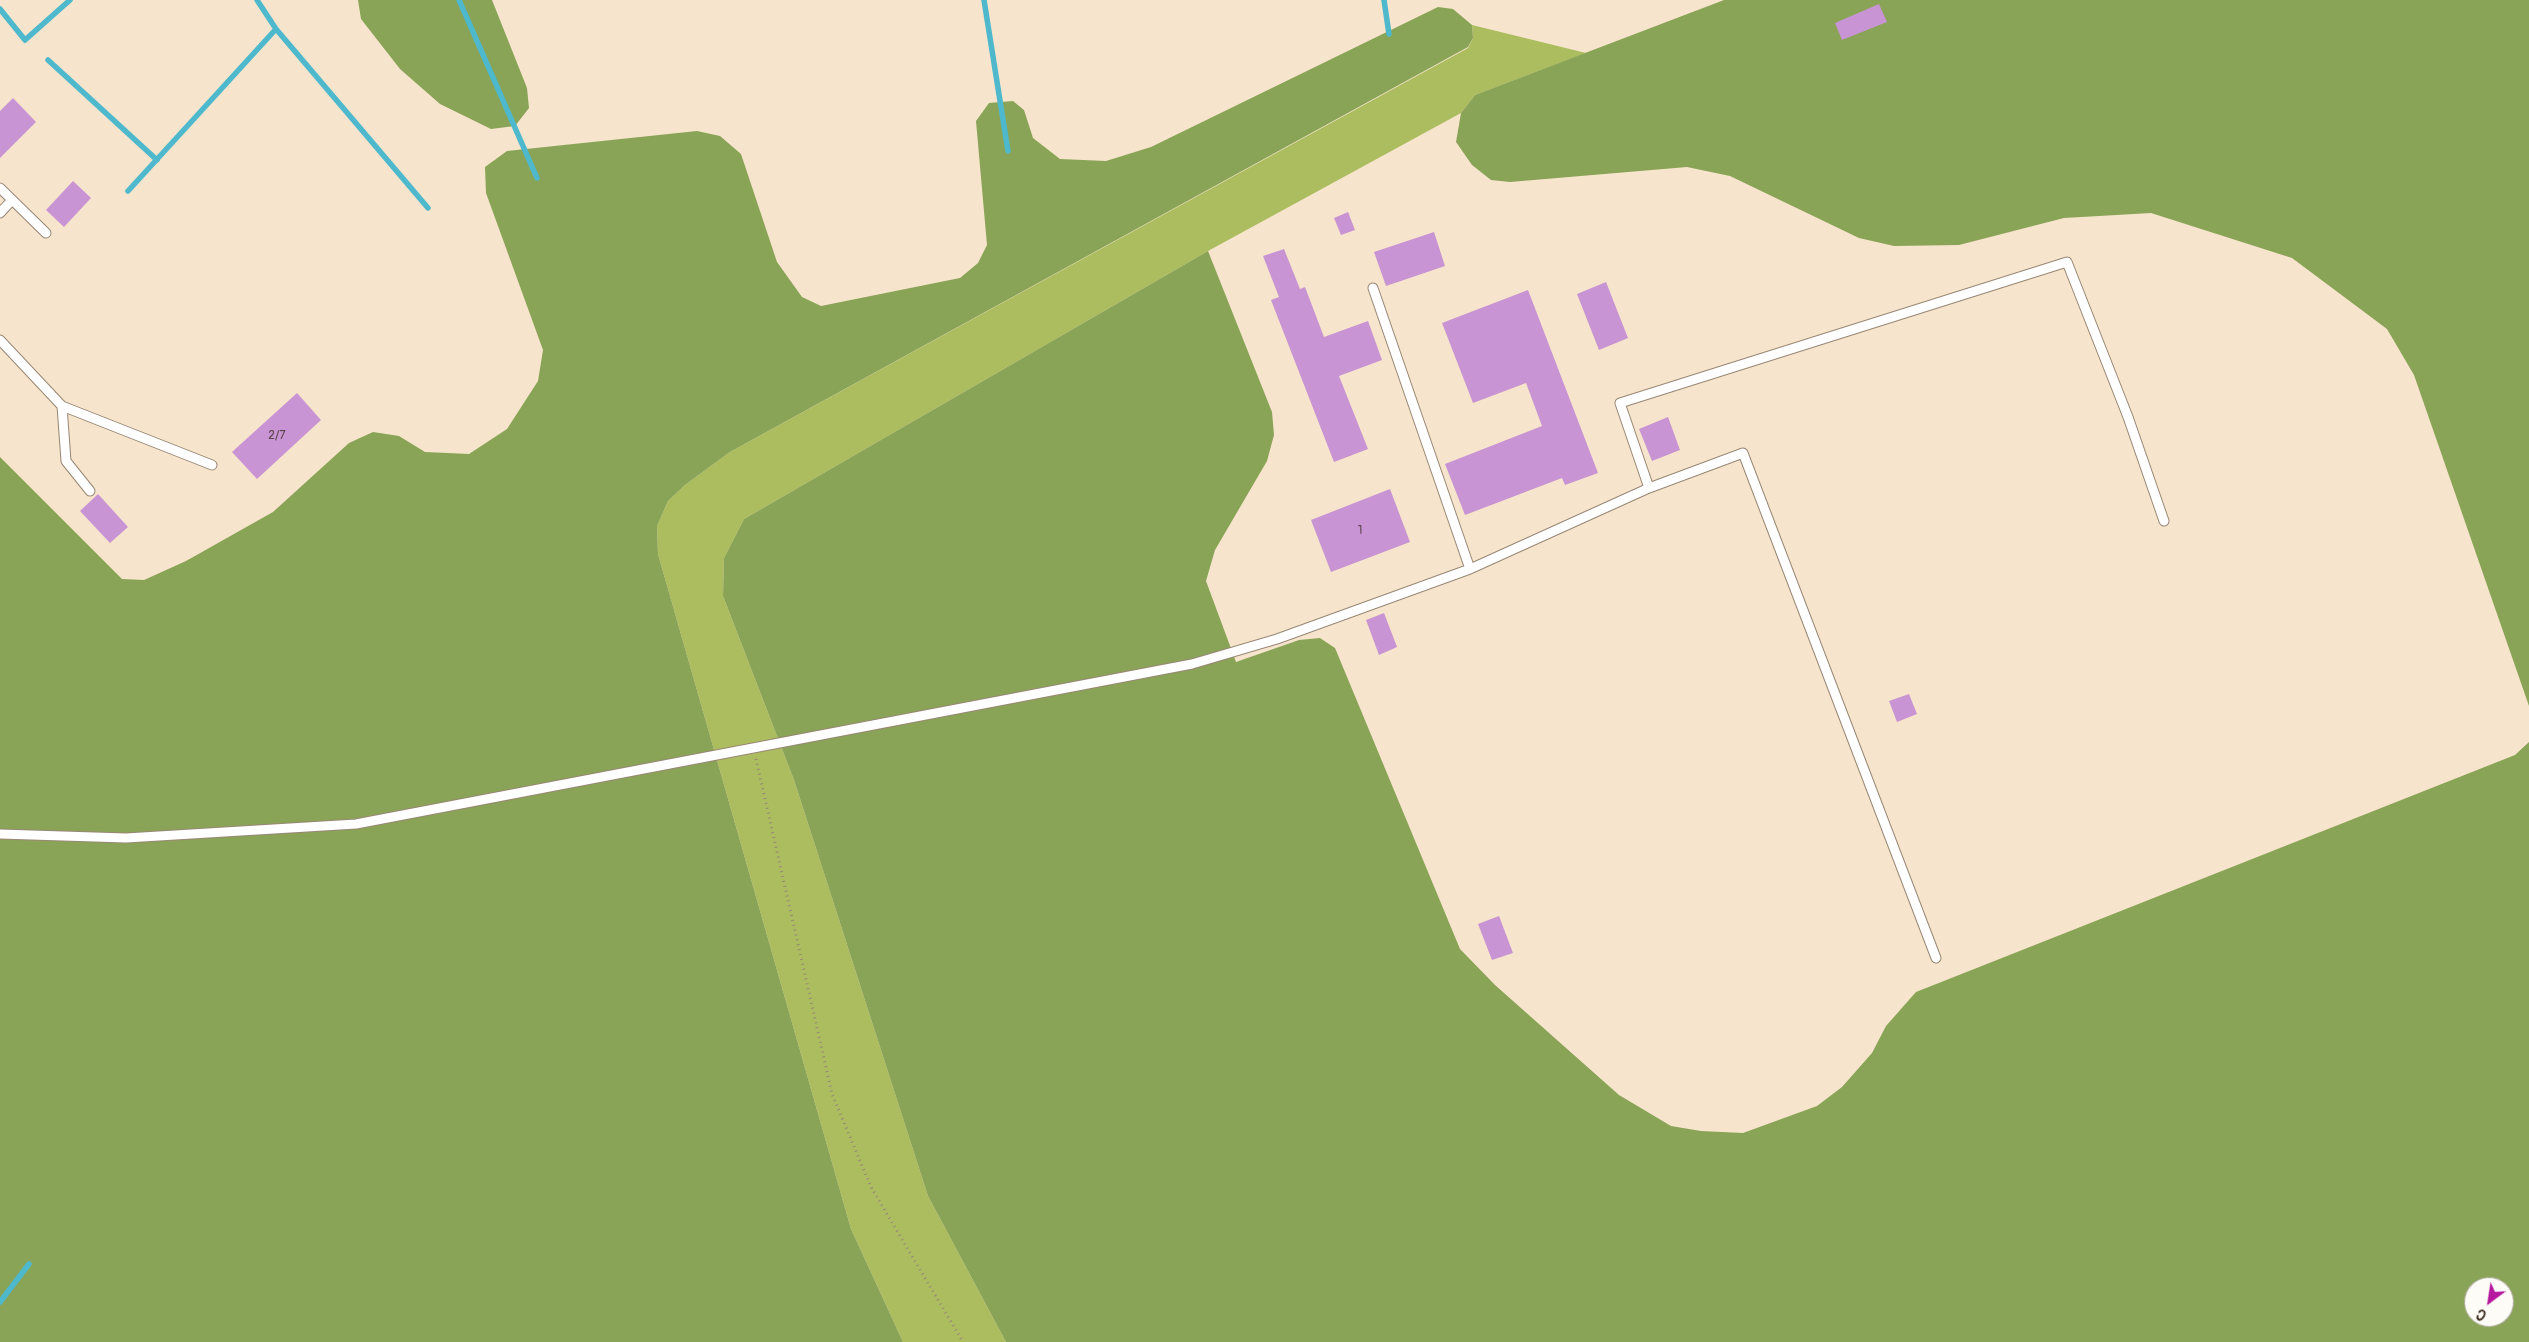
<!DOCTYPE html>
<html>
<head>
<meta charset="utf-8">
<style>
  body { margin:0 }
  #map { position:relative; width:2529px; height:1342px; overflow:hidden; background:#f6e4cc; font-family:Pangolin,sans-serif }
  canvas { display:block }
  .north { position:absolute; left:2464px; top:1277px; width:50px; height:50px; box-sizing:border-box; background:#fdfcf7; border:1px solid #afa8a0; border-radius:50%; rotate:211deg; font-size:14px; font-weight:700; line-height:20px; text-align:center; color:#3b2a1e }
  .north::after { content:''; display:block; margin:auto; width:18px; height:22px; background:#b5179e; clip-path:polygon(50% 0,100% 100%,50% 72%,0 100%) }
</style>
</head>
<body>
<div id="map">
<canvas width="2529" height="1342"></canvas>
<div class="north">С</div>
</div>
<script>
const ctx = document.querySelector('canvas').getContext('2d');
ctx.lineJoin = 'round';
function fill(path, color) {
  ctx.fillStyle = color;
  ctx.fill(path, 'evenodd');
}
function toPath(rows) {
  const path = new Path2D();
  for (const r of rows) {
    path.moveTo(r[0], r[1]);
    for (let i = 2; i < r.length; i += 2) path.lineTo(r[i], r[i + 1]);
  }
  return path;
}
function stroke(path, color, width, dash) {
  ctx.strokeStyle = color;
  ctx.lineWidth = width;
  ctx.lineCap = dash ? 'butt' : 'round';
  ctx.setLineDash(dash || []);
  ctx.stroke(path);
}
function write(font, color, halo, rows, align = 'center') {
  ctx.font = font + ' Pangolin,sans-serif';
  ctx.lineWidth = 5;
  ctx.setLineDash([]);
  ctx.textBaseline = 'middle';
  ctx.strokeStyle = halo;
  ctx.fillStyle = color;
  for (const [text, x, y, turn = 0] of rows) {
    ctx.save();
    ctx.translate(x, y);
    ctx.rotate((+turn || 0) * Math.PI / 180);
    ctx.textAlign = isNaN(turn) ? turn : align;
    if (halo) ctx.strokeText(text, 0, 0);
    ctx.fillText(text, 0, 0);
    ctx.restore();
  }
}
fill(toPath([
  [1472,25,1586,53,1475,95,1461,113,1208,251,744,519,724,558,723,596,794,780,928,1196,1006,1342,903,1342,851,1229,658,554,657,526,668,501,685,485,730,452,1468,48,1473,38]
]), '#acbd60');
fill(toPath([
  [358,0,492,0,527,88,529,108,515,126,491,129,440,104,400,69,361,19],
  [1724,0,2529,0,2529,706,2414,375,2387,329,2292,258,2151,213,2064,218,1959,245,1894,246,1859,238,1730,176,1687,167,1510,182,1491,180,1472,165,1456,142,1461,113,1475,95],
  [1438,7,1453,9,1472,25,1473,38,1468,47,730,452,685,485,668,501,657,526,658,554,851,1229,903,1342,0,1342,0,457,122,579,144,580,186,561,273,512,349,443,373,432,399,436,425,452,469,454,507,429,538,381,543,350,486,193,485,167,507,151,697,131,720,136,741,154,777,262,802,297,821,306,960,278,978,263,987,245,976,121,989,103,1013,101,1024,110,1033,138,1060,159,1106,161,1151,147],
  [1208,251,1272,412,1274,435,1267,461,1215,550,1206,581,1236,662,1299,640,1320,638,1335,648,1460,949,1495,985,1619,1095,1671,1126,1701,1131,1743,1133,1817,1106,1842,1087,1872,1053,1886,1026,1916,992,2515,755,2529,742,2529,1342,1006,1342,928,1196,794,780,723,596,724,558,744,519],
  [2474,1287,2504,1287,2504,1317,2474,1317]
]), '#89a456');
stroke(toPath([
  [257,0,276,29,428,208],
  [459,0,537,178],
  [984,0,1008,151],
  [1384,0,1389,34],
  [0,9,25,40,70,0],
  [48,60,157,160],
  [128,191,276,29],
  [0,1302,29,1264]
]), '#4eb8cc', 5.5);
fill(toPath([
  [1879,4,1887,22,1842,40,1835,23],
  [13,98,36,122,0,158,0,111],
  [73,181,91,198,64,227,46,210],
  [1348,212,1355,230,1341,235,1334,218],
  [1434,232,1445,266,1386,286,1374,252],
  [1284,249,1300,289,1305,287,1324,337,1368,321,1382,360,1339,376,1368,449,1334,462,1271,300,1279,297,1263,256],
  [1606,282,1628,338,1599,350,1577,294],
  [1528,290,1598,473,1565,485,1562,478,1465,515,1445,464,1542,426,1526,383,1473,403,1442,323],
  [297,393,321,420,257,479,232,452],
  [1668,417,1680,450,1652,461,1639,429],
  [1390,489,1410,542,1331,572,1311,520],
  [98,494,128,527,110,543,80,511],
  [1384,613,1397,647,1379,655,1366,620],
  [1909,694,1917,714,1897,722,1889,701],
  [1499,916,1513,953,1492,960,1478,924]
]), '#c894d3');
const service = toPath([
  [0,188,46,233],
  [0,213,12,200],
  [1373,288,1470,569],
  [0,340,62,406],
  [1649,488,1620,403,2067,262,2128,417,2164,521],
  [90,491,66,461,62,406,212,465],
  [0,834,126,838,356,824,1192,664,1277,639,1470,569,1649,488,1743,453,1936,958]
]);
stroke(service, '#988775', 11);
stroke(toPath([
  [756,759,832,1094,871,1187,963,1342]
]), '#988775', 3, [1, 4]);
stroke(service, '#fff', 9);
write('12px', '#5e444b', null, [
  ["2/7",277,436],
  ["1",1360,531]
]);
</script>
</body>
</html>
